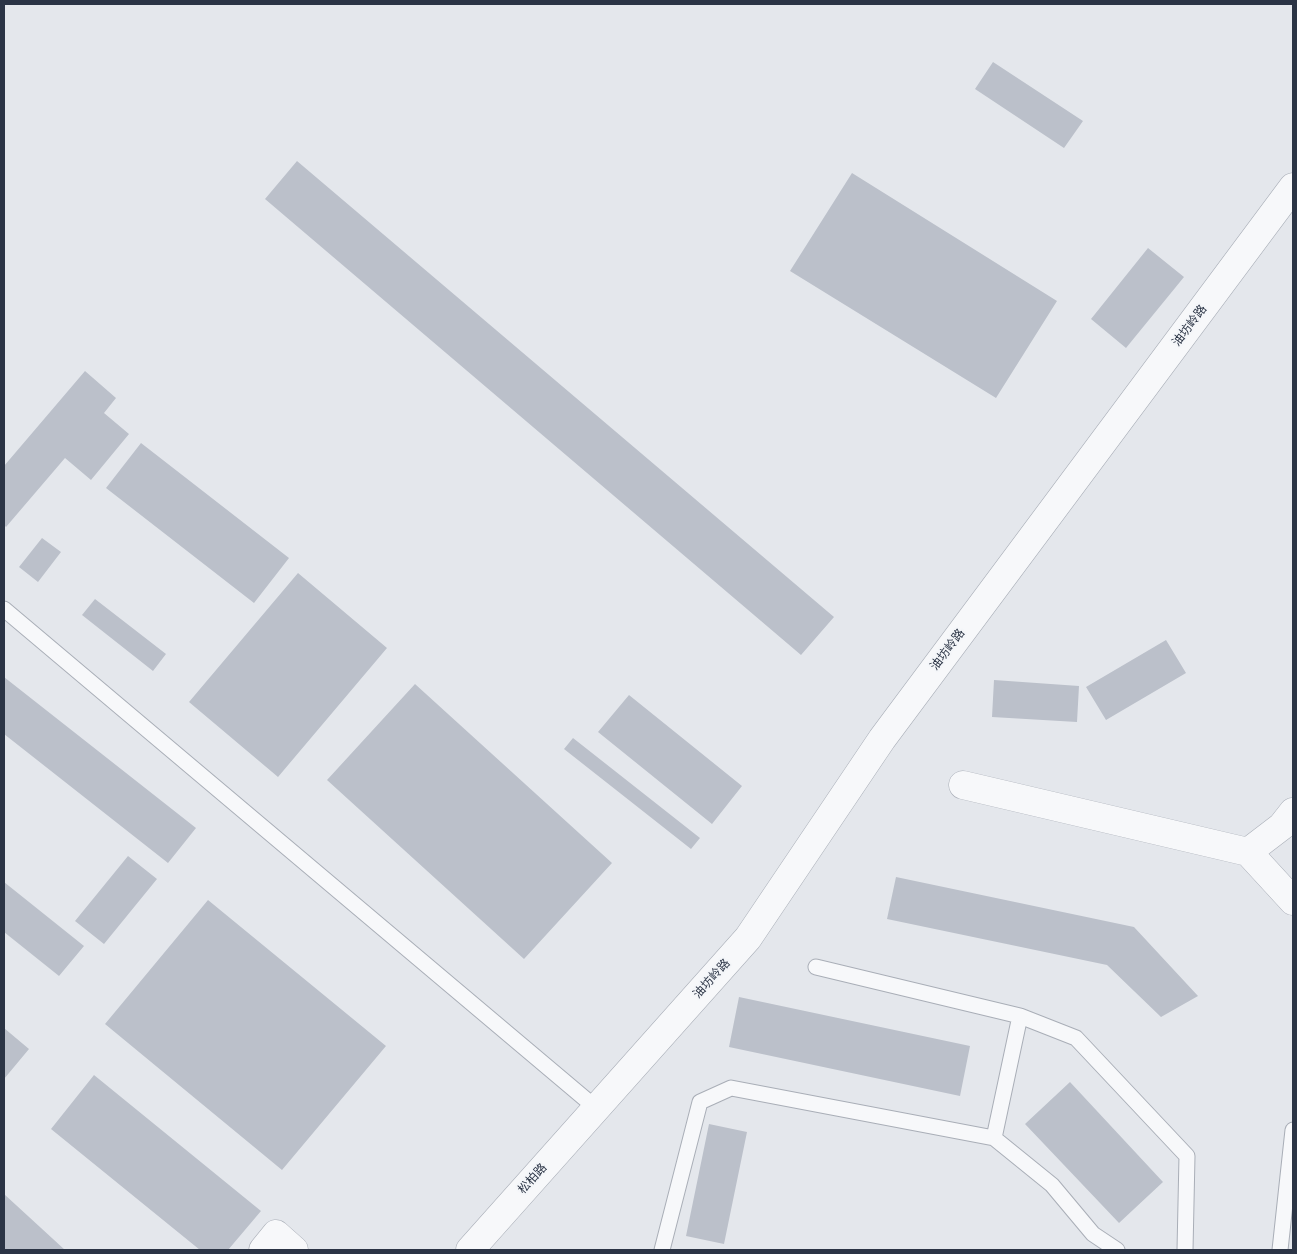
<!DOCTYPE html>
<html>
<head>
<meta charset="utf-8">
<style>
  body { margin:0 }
  #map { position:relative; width:1297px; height:1254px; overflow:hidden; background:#e4e7ec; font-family:"Varela Round",sans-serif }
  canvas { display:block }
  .frame { position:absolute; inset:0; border:5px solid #2b3445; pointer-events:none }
</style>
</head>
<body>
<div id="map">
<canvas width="1297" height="1254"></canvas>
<div class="frame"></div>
</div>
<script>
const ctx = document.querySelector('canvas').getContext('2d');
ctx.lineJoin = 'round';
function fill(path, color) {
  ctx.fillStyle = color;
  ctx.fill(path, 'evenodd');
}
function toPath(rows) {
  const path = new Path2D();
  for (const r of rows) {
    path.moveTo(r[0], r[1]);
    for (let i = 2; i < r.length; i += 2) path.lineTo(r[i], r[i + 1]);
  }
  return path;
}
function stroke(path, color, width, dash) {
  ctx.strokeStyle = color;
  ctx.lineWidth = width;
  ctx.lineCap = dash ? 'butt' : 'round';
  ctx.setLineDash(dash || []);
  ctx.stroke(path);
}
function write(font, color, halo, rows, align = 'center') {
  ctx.font = font + ' "Varela Round","Noto Sans SC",sans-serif';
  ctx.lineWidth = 4;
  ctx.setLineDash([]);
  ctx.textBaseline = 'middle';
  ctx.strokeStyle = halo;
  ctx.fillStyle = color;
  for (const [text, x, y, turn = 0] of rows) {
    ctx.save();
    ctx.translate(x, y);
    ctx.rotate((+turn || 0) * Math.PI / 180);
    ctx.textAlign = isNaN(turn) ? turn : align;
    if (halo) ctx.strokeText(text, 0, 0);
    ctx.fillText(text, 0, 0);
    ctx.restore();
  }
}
fill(toPath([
  [993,62,1083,121,1064,148,975,89],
  [297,161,834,617,801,655,265,199],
  [852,173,1057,301,996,398,790,271],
  [1148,248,1184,277,1126,348,1091,319],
  [85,371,116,398,104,413,129,434,91,480,65,458,6,527,4,525,4,466],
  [141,443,289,558,254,603,106,488],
  [42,538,61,552,38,582,19,567],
  [298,573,387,648,278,777,189,702],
  [95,599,166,654,153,671,82,615],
  [1166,640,1186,673,1106,720,1086,687],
  [4,677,196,828,168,863,4,734],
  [994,680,1079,686,1077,722,992,717],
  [415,684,612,863,524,959,327,780],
  [629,695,742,786,712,824,598,732],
  [573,738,700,838,691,849,564,749],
  [128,856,157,879,104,944,75,921],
  [896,877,1134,927,1198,996,1161,1017,1107,965,887,919],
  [4,882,84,946,59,976,4,932],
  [208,900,386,1046,282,1170,105,1024],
  [739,997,970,1046,960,1096,729,1047],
  [4,1028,29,1049,4,1079],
  [94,1075,261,1211,228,1250,200,1250,51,1129],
  [1070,1082,1163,1182,1119,1223,1025,1124],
  [709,1124,747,1132,724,1244,686,1236],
  [4,1194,65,1250,4,1250]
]), '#bbc0ca');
const lane = toPath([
  [4,609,596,1108],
  [816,967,1020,1016,1076,1038,1187,1156,1185,1250],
  [994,1138,1020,1016],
  [662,1250,700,1102,731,1088,994,1138,1052,1185,1093,1234,1117,1250],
  [1280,1250,1293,1130]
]);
const street = toPath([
  [963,785,1248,852],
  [1293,812,1282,826,1248,852,1293,901],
  [263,1250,276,1234,294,1250],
  [470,1250,748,938,882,739,1293,187]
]);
stroke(lane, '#a9aeb7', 17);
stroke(street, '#a9aeb7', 29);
stroke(lane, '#f7f8fa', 15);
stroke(street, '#f7f8fa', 28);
write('12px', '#2b3445', '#f4f6f9', [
  ["油坊岭路",1190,326,-53],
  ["油坊岭路",948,650,-53],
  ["油坊岭路",712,979,-48],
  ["松柏路",533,1179,-48]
]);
</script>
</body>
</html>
